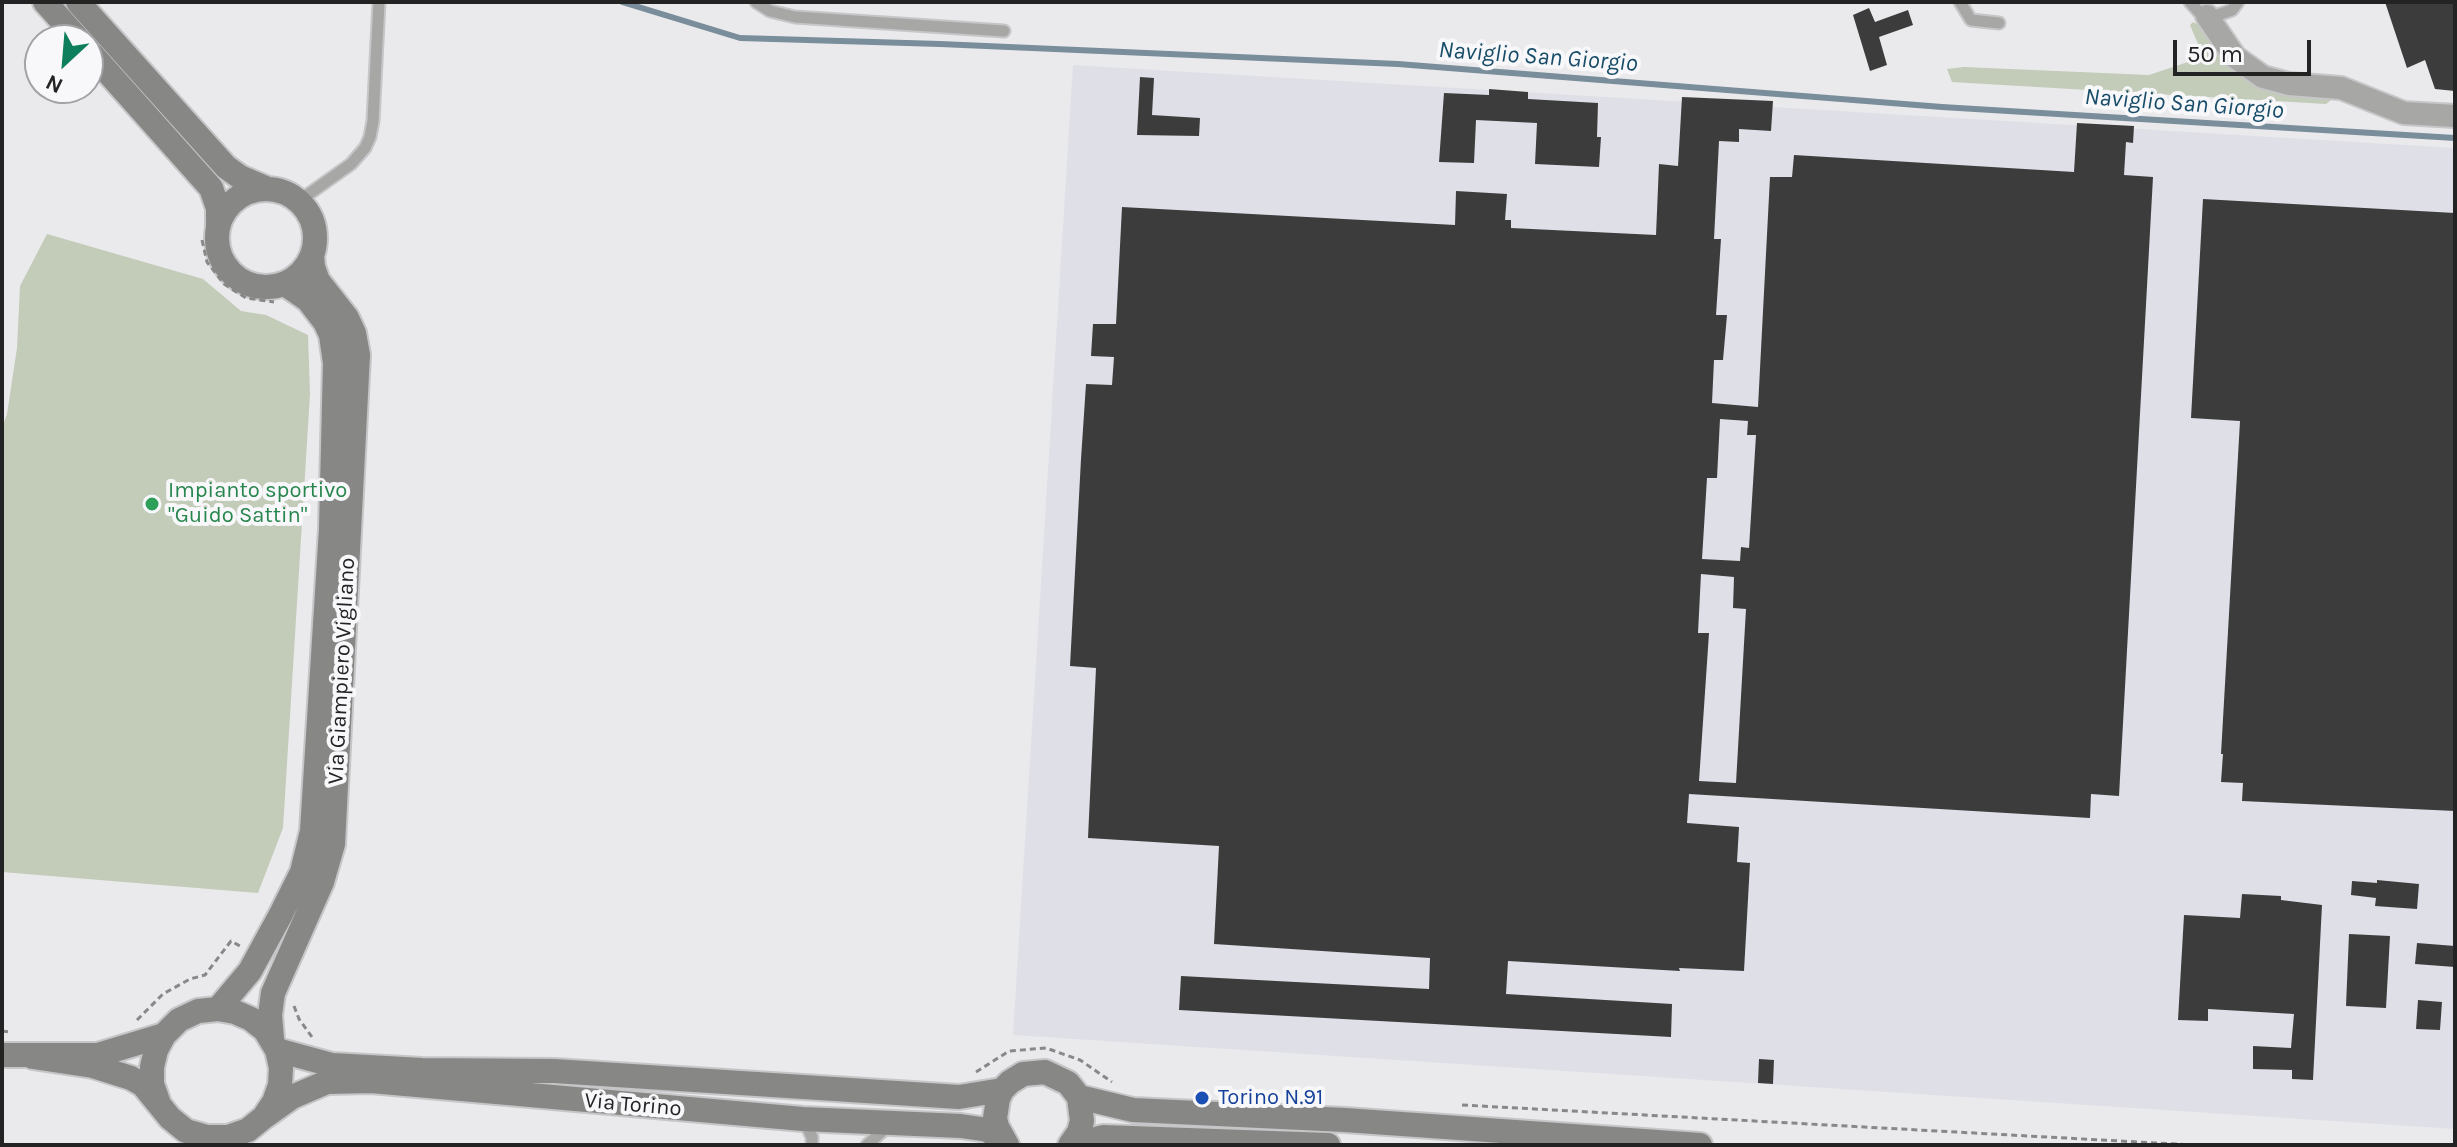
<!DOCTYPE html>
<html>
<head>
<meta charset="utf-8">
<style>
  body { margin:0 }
  #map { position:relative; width:2457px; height:1147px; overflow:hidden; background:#eaeaec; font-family:Karla,sans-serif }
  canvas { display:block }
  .frame { position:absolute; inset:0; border:4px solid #232323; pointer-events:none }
  .north { position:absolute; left:24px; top:24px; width:80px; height:80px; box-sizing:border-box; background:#f8f7fa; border:2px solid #a3a2a4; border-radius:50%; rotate:206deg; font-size:22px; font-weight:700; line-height:32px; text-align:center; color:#232323 }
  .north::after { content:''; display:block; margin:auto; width:28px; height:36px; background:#0e7f5c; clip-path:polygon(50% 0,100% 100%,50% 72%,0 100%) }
  .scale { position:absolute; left:2173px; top:40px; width:138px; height:36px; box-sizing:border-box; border:4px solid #232323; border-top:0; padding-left:10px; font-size:24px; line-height:28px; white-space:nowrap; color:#232323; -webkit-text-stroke:6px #f8f7fa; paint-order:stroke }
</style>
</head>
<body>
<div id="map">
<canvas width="2457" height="1147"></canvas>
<div class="frame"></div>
<div class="north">N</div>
<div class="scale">50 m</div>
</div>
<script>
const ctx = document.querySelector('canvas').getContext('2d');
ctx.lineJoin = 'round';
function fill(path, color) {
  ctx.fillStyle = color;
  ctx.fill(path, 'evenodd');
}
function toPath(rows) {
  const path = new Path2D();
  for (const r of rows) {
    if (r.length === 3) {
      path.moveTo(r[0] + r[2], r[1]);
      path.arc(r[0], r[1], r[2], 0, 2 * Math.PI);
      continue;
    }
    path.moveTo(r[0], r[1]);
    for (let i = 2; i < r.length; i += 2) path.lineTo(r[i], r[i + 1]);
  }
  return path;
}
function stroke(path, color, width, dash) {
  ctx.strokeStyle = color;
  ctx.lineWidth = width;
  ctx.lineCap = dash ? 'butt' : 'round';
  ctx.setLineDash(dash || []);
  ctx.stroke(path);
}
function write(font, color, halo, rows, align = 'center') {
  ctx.font = font + ' Karla,sans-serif';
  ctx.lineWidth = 8;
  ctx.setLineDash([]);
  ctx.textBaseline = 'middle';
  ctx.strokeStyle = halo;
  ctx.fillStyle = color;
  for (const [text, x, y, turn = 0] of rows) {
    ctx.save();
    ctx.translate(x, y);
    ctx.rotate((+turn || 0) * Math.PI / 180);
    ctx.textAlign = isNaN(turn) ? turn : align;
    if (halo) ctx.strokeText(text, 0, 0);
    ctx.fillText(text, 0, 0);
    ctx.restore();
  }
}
fill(toPath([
  [1073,65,2455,148,2455,1129,1013,1035]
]), '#dfdfe8');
fill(toPath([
  [2193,22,2208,30,2231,67,2315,91,2331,100,2326,104,1952,82,1947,69,1964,67,2149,75,2197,59,2201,51,2190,25],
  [47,234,203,279,241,311,266,315,308,335,310,394,283,828,258,893,2,872,2,428,7,414,17,348,20,286]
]), '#c3cbb9');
stroke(toPath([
  [622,2,740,38,940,44,1398,64,1942,107,2455,138]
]), '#798d9b', 6);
fill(toPath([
  [2385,2,2455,2,2455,91,2435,89,2425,60,2407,68],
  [1869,8,1875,22,1908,10,1913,25,1879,37,1887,65,1870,71,1853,15],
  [1140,77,1154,78,1152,115,1200,118,1199,136,1137,135],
  [1489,89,1528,92,1528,99,1598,103,1597,137,1601,137,1599,167,1535,164,1537,123,1476,120,1474,163,1439,162,1444,93,1489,95],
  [1682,97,1773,101,1771,131,1739,129,1739,142,1719,141,1714,239,1721,239,1716,315,1727,315,1723,360,1714,360,1712,403,1758,407,1770,177,1792,177,1794,155,2074,172,2077,123,2134,126,2133,143,2126,142,2124,175,2153,177,2119,796,2091,794,2090,818,1689,794,1687,823,1739,827,1737,862,1750,863,1744,971,1679,968,1680,971,1508,961,1506,994,1672,1004,1671,1037,1179,1010,1181,976,1429,989,1430,958,1214,944,1219,846,1088,838,1096,668,1070,666,1081,459,1086,384,1112,385,1114,357,1091,356,1093,324,1116,324,1122,207,1455,225,1456,191,1507,194,1505,220,1511,220,1511,228,1656,235,1659,164,1678,166],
  [1720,419,1748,421,1747,435,1756,435,1749,548,1741,547,1740,561,1702,559,1707,478,1717,478],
  [1701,574,1734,577,1733,608,1746,609,1736,783,1699,781,1709,633,1698,633],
  [2203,199,2455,213,2455,811,2242,801,2243,783,2221,782,2223,754,2221,754,2240,421,2191,418],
  [2377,880,2419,884,2417,909,2375,906,2376,898,2351,895,2352,881,2377,883],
  [2242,894,2281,896,2281,900,2322,905,2313,1080,2292,1079,2292,1070,2253,1069,2253,1046,2291,1048,2294,1014,2208,1009,2208,1021,2178,1020,2184,915,2240,918],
  [2349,934,2390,936,2386,1008,2346,1006],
  [2417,943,2455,946,2455,967,2415,964],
  [2418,1000,2442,1002,2440,1030,2416,1029],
  [1759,1059,1774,1060,1773,1084,1758,1083]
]), '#3d3c3d');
const lane = toPath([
  [756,2,770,11,795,17,1004,31],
  [1960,2,1971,20,1999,23],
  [2190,2,2199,12,2215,16,2232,10,2238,2],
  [299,201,351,164,365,148,370,137,373,121,379,2],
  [803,1119,812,1137,812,1145],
  [867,1145,887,1127]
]);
const street = toPath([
  [2207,16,2235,57,2263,77,2289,84,2341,88,2404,113,2455,116]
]);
const secondary = toPath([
  [45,2,79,40],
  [78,2,226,167,240,177,268,189],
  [88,50,211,188,218,208,218,225],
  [266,238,49],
  [218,1009,250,971,280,916,302,872,312,831,331,529,335,363,331,335,325,322,308,300,285,284],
  [272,1039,270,1015,273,993,322,882,333,844,358,355,354,333,347,318,318,281,313,267,312,255],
  [277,1050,332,1065,422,1070,554,1071,959,1097,1002,1090],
  [2,1055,98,1055,164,1035],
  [33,1057,93,1066,131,1078,143,1085,170,1118,186,1131,207,1137,228,1137,248,1130,264,1117,274,1102,280,1085,281,1068,277,1050,265,1030,251,1019,235,1012,218,1009,198,1011,179,1020,164,1035,156,1050,152,1067,152,1084,158,1101],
  [1079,1097,1133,1110,1345,1120,1700,1145],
  [264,1117,292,1097,327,1082,371,1081,803,1119,961,1126,988,1130,1007,1145],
  [1006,1143,997,1127,995,1118,998,1099,1002,1090,1010,1082,1023,1074,1045,1072,1068,1083,1079,1097,1082,1121,1079,1132,1070,1145],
  [1072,1145,1103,1137,1328,1145]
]);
stroke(lane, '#c6c6c8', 15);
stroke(street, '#c6c6c8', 26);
stroke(secondary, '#c6c6c8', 28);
stroke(toPath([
  [202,240,207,262,224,284,246,298,274,302],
  [294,1006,299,1019,312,1037],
  [137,1020,163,994,190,979,205,975,231,941,240,946],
  [2,1031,11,1032],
  [976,1072,1009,1051,1046,1048,1080,1060,1112,1082],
  [1462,1105,2193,1145]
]), '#888889', 3, [6, 4]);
stroke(lane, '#a7a7a6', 11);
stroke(street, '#a7a7a6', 22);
stroke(secondary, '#878785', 24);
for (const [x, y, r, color] of [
  [152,504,8,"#2e9e5b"],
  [1202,1098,8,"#1a4fb4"]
]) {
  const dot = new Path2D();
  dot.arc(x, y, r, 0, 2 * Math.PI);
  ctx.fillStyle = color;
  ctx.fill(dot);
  stroke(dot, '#f8f7fa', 3);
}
write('22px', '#27864d', '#f8f7fa', [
  ["Impianto sportivo",168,491],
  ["\"Guido Sattin\"",168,516]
], 'left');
write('22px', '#232323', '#f8f7fa', [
  ["Via Giampiero Vigliano",342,671,-87],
  ["Via Torino",633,1105,5]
]);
write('22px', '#164399', '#f8f7fa', [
  ["Torino N.91",1218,1098]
], 'left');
write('italic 24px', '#184d69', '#f8f7fa', [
  ["Naviglio San Giorgio",1538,57,4],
  ["Naviglio San Giorgio",2184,104,4]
]);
</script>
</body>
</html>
